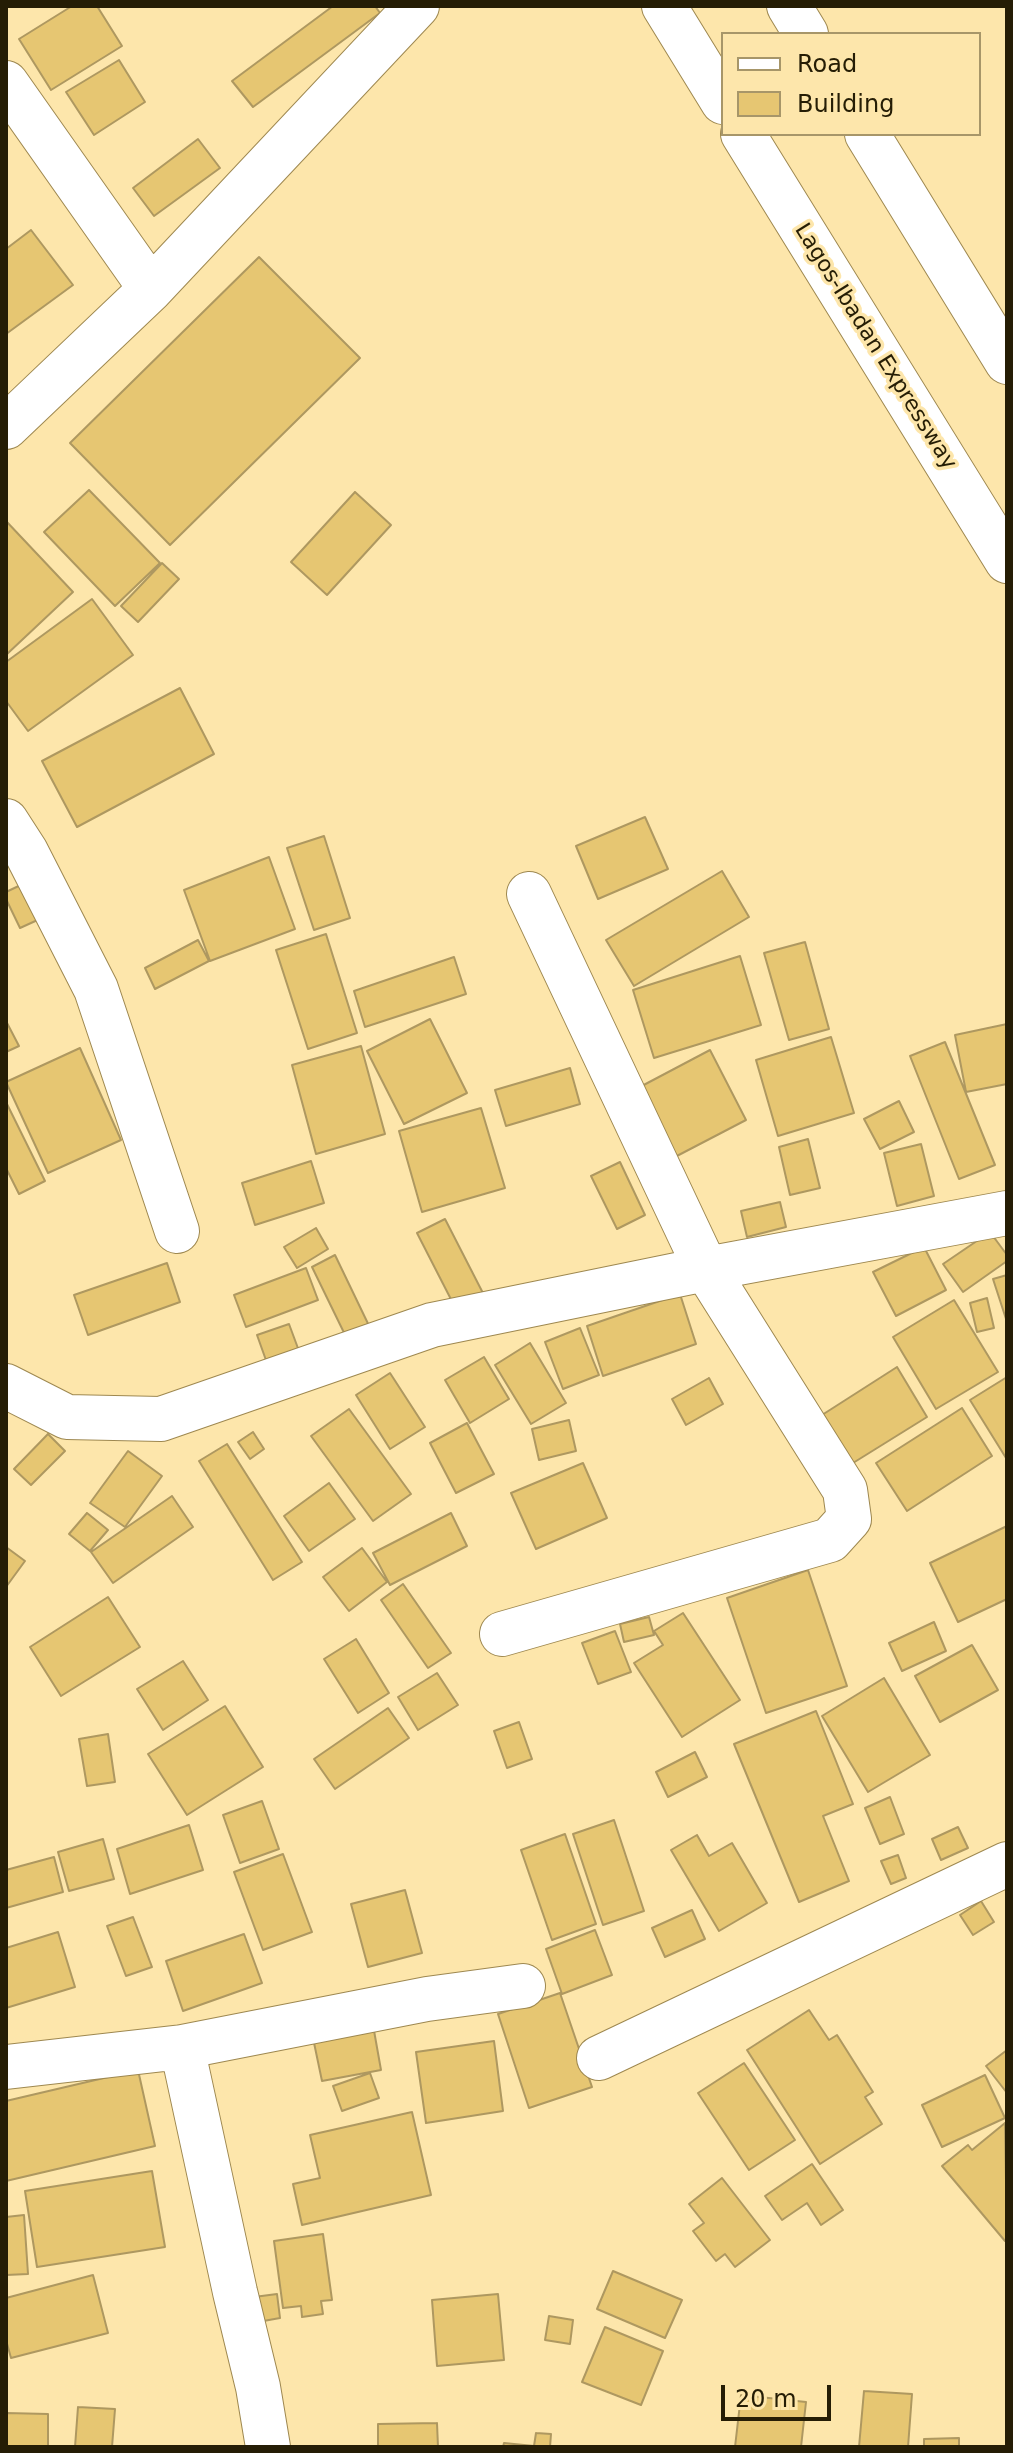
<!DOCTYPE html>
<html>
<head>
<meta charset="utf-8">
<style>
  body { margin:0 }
  #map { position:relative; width:1013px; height:2453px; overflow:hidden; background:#fde6ab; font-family:"DejaVu Sans",sans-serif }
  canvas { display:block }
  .frame { position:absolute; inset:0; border:8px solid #251d05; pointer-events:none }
  .legend { position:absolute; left:721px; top:32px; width:260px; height:104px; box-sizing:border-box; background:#fde6ab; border:2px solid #a79669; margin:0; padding:10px 14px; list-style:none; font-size:24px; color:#251d05 }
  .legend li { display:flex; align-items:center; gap:16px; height:40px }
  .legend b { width:40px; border:2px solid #a79669 }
  .scale { position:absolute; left:721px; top:2385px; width:110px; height:36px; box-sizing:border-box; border:4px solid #251d05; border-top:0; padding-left:10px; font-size:24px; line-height:28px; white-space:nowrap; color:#251d05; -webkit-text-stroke:6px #fde6ab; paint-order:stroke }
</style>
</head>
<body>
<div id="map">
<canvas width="1013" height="2453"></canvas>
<div class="frame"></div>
<ul class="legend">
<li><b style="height:10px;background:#fff"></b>Road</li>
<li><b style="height:22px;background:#e6c672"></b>Building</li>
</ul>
<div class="scale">20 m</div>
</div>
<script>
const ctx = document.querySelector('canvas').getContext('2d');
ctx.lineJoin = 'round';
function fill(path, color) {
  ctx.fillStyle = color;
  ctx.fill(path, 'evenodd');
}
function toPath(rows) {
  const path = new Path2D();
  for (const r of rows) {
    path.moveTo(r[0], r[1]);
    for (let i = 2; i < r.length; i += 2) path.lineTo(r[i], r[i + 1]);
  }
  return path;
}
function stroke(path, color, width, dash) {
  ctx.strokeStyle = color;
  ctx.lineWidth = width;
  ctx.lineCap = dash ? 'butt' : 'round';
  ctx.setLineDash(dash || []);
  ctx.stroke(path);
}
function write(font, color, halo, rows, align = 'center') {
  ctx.font = font + ' "DejaVu Sans",sans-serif';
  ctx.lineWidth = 7;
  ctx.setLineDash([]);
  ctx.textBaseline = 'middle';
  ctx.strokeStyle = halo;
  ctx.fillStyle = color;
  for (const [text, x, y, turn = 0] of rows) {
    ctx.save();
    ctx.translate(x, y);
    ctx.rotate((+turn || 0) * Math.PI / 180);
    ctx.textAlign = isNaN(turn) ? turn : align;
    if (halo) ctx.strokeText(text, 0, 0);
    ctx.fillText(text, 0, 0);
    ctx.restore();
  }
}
const building = toPath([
  [72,6,97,6,122,46,51,90,19,39,72,6],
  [333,6,375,6,380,13,253,107,232,81,333,6],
  [119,60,145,102,94,135,66,92,119,60],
  [198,139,220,168,154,216,133,188,198,139],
  [31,230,73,285,6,334,6,249,31,230],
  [259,257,360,358,170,545,70,443,259,257],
  [89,490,160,563,115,606,44,532,89,490],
  [355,492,391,525,327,595,291,562,355,492],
  [6,521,73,592,6,655,6,521],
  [162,563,179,579,138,622,121,606,162,563],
  [92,599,133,655,28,731,6,701,6,662,92,599],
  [180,688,214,754,77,827,42,761,180,688],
  [645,817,668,869,598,899,576,846,645,817],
  [324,836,350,918,314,930,287,848,324,836],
  [269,857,295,929,210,961,184,890,269,857],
  [722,871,749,917,634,986,606,940,722,871],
  [25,883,42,918,20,928,6,899,6,892,25,883],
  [326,934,357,1033,308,1049,276,950,326,934],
  [198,940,209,961,155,989,145,968,198,940],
  [805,942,829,1029,789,1040,764,953,805,942],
  [740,956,761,1025,654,1058,633,990,740,956],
  [454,957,466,994,365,1027,354,991,454,957],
  [430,1019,467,1093,404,1124,367,1051,430,1019],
  [6,1021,19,1046,6,1052,6,1021],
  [1007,1024,1007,1084,966,1092,955,1035,1007,1024],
  [831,1037,854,1113,778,1136,756,1060,831,1037],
  [945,1042,995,1165,959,1179,910,1056,945,1042],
  [361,1046,385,1134,316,1154,292,1065,361,1046],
  [80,1048,121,1140,48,1173,6,1082,80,1048],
  [710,1050,746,1120,673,1158,638,1088,710,1050],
  [570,1068,580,1104,506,1126,495,1090,570,1068],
  [899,1101,914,1132,880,1149,864,1119,899,1101],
  [6,1102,45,1181,19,1194,6,1168,6,1102],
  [481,1108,505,1188,422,1212,399,1131,481,1108],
  [808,1139,820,1188,790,1195,779,1147,808,1139],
  [921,1144,934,1196,897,1206,884,1153,921,1144],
  [311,1161,324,1203,255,1225,242,1183,311,1161],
  [620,1162,645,1215,617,1229,591,1176,620,1162],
  [780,1202,786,1227,747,1237,741,1211,780,1202],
  [445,1219,486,1299,458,1313,417,1233,445,1219],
  [316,1228,328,1249,297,1268,284,1247,316,1228],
  [990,1232,1007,1255,1007,1261,963,1292,943,1264,990,1232],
  [924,1247,946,1290,896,1316,873,1272,924,1247],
  [335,1255,373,1334,350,1345,312,1267,335,1255],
  [167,1263,180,1302,88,1335,74,1295,167,1263],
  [306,1268,318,1300,246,1327,234,1295,306,1268],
  [1007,1275,1007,1322,993,1279,1007,1275],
  [680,1294,696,1344,603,1376,587,1326,680,1294],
  [987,1298,994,1328,977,1332,970,1303,987,1298],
  [954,1300,998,1372,936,1409,893,1337,954,1300],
  [289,1324,299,1351,267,1363,257,1335,289,1324],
  [580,1328,599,1375,563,1389,545,1342,580,1328],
  [530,1343,566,1403,531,1424,495,1365,530,1343],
  [484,1357,509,1399,470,1423,445,1380,484,1357],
  [897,1367,927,1417,853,1463,822,1415,897,1367],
  [390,1373,425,1427,390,1449,356,1395,390,1373],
  [1007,1377,1007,1458,1006,1458,970,1400,1007,1377],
  [709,1378,723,1404,686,1425,672,1399,709,1378],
  [962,1408,992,1456,907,1511,876,1463,962,1408],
  [349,1409,411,1494,373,1521,311,1436,349,1409],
  [569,1420,576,1451,539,1460,532,1429,569,1420],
  [467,1423,494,1474,456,1493,430,1443,467,1423],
  [253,1432,264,1449,250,1459,238,1442,253,1432],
  [48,1434,65,1451,31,1485,14,1469,48,1434],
  [227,1444,302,1562,273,1580,199,1461,227,1444],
  [128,1451,162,1476,125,1527,90,1503,128,1451],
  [583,1463,607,1518,536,1549,511,1493,583,1463],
  [329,1483,355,1519,309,1551,284,1516,329,1483],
  [172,1496,193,1527,113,1583,91,1552,172,1496],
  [87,1513,108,1530,90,1551,69,1534,87,1513],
  [451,1513,467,1546,390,1585,373,1553,451,1513],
  [1007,1526,1007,1599,958,1622,930,1563,1007,1526],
  [6,1547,25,1561,6,1587,6,1547],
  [362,1548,387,1582,349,1611,323,1577,362,1548],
  [808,1570,847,1686,766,1713,727,1598,808,1570],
  [403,1584,451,1653,428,1668,381,1600,403,1584],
  [108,1597,140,1647,61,1696,30,1647,108,1597],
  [683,1613,740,1700,682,1737,634,1663,663,1645,654,1631,683,1613],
  [649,1617,654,1635,624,1642,620,1624,649,1617],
  [934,1622,946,1651,902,1671,889,1643,934,1622],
  [615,1631,631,1672,598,1684,582,1643,615,1631],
  [356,1639,389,1693,358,1713,324,1659,356,1639],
  [972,1645,998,1690,940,1722,915,1676,972,1645],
  [183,1661,208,1700,163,1730,137,1689,183,1661],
  [437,1673,458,1705,418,1730,398,1697,437,1673],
  [884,1678,930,1755,868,1792,822,1716,884,1678],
  [225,1706,263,1767,187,1815,148,1754,225,1706],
  [388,1708,409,1738,335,1789,314,1759,388,1708],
  [816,1711,853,1804,823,1816,849,1881,799,1902,734,1744,816,1711],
  [519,1722,532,1759,507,1768,494,1731,519,1722],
  [108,1734,115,1782,87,1786,79,1739,108,1734],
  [695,1752,707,1777,668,1797,656,1772,695,1752],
  [890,1797,904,1834,880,1844,865,1808,890,1797],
  [262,1801,279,1849,240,1863,223,1815,262,1801],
  [614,1820,644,1911,603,1925,573,1834,614,1820],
  [189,1825,203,1870,130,1894,117,1849,189,1825],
  [958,1827,968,1848,941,1860,932,1839,958,1827],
  [565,1834,596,1924,552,1940,521,1850,565,1834],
  [697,1835,709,1856,732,1843,767,1903,719,1931,671,1850,697,1835],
  [103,1839,114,1879,69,1891,58,1852,103,1839],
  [283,1854,312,1932,263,1950,234,1872,283,1854],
  [898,1855,906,1878,891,1884,881,1861,898,1855],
  [54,1857,63,1892,6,1908,6,1870,54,1857],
  [405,1890,422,1953,368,1967,351,1904,405,1890],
  [981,1901,994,1922,973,1935,960,1915,981,1901],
  [692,1910,705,1939,665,1957,652,1928,692,1910],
  [133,1917,152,1967,126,1976,107,1926,133,1917],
  [595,1930,612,1975,562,1994,546,1949,595,1930],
  [58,1932,75,1987,6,2008,6,1948,58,1932],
  [244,1934,262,1983,183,2011,166,1961,244,1934],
  [560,1993,592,2087,529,2108,498,2014,560,1993],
  [809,2010,829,2040,837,2035,873,2092,865,2097,882,2124,820,2164,747,2050,809,2010],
  [373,2025,381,2070,322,2081,313,2038,373,2025],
  [494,2041,503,2111,426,2123,416,2052,494,2041],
  [1007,2050,1007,2093,986,2066,1007,2050],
  [744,2063,795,2140,749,2170,698,2093,744,2063],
  [138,2070,155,2146,6,2181,6,2101,138,2070],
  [370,2073,379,2098,342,2111,333,2086,370,2073],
  [985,2075,1005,2118,942,2147,922,2105,985,2075],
  [412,2112,431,2195,302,2225,293,2184,320,2178,310,2135,412,2112],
  [1005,2123,1007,2239,1005,2241,942,2166,968,2145,972,2150,1005,2123],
  [812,2164,843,2210,821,2225,807,2203,782,2220,765,2196,812,2164],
  [152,2171,165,2247,37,2267,25,2191,152,2171],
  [722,2178,770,2240,735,2267,725,2254,716,2261,693,2231,704,2223,689,2204,722,2178],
  [24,2215,28,2274,6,2275,6,2217,24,2215],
  [323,2234,332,2300,321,2301,323,2314,302,2317,301,2306,283,2308,274,2241,323,2234],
  [613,2271,682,2300,665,2338,597,2309,613,2271],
  [93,2275,108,2333,11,2358,6,2340,6,2298,93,2275],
  [277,2294,280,2318,258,2322,254,2297,277,2294],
  [498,2294,504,2360,437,2366,432,2300,498,2294],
  [549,2316,573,2320,570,2344,545,2340,549,2316],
  [605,2327,663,2351,641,2405,582,2382,605,2327],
  [864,2391,912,2394,908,2447,859,2447,864,2391],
  [741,2395,806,2402,801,2447,735,2447,741,2395],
  [78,2407,115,2409,112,2447,75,2447,78,2407],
  [6,2413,48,2414,48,2447,6,2447,6,2413],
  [437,2423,438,2447,378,2447,378,2424,437,2423],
  [536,2433,551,2434,550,2447,503,2447,504,2443,534,2446,536,2433],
  [959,2438,959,2447,924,2447,924,2439,959,2438]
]);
fill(building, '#e6c672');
stroke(building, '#ae9860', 2);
const minor = toPath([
  [6,83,151,289],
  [6,427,151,289,417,6],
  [6,821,26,852,96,989,177,1231],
  [6,1386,67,1417,161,1419,432,1325,706,1269,1007,1213],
  [502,1634,830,1540,849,1519,845,1490,706,1269,529,894],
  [182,2047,235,2292,258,2387,268,2447],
  [599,2058,1007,1864],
  [6,2067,182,2047,427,1999,523,1986]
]);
const highway = toPath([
  [664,6,723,102],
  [789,6,806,34],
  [743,134,1007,561],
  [867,134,1007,362]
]);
stroke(minor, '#9e8850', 46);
stroke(highway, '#9e8850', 46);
stroke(minor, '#fff', 44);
stroke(highway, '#fff', 44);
write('22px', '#251d05', '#fde6ab', [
  ["Lagos-Ibadan Expressway",875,347,58]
]);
</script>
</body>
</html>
